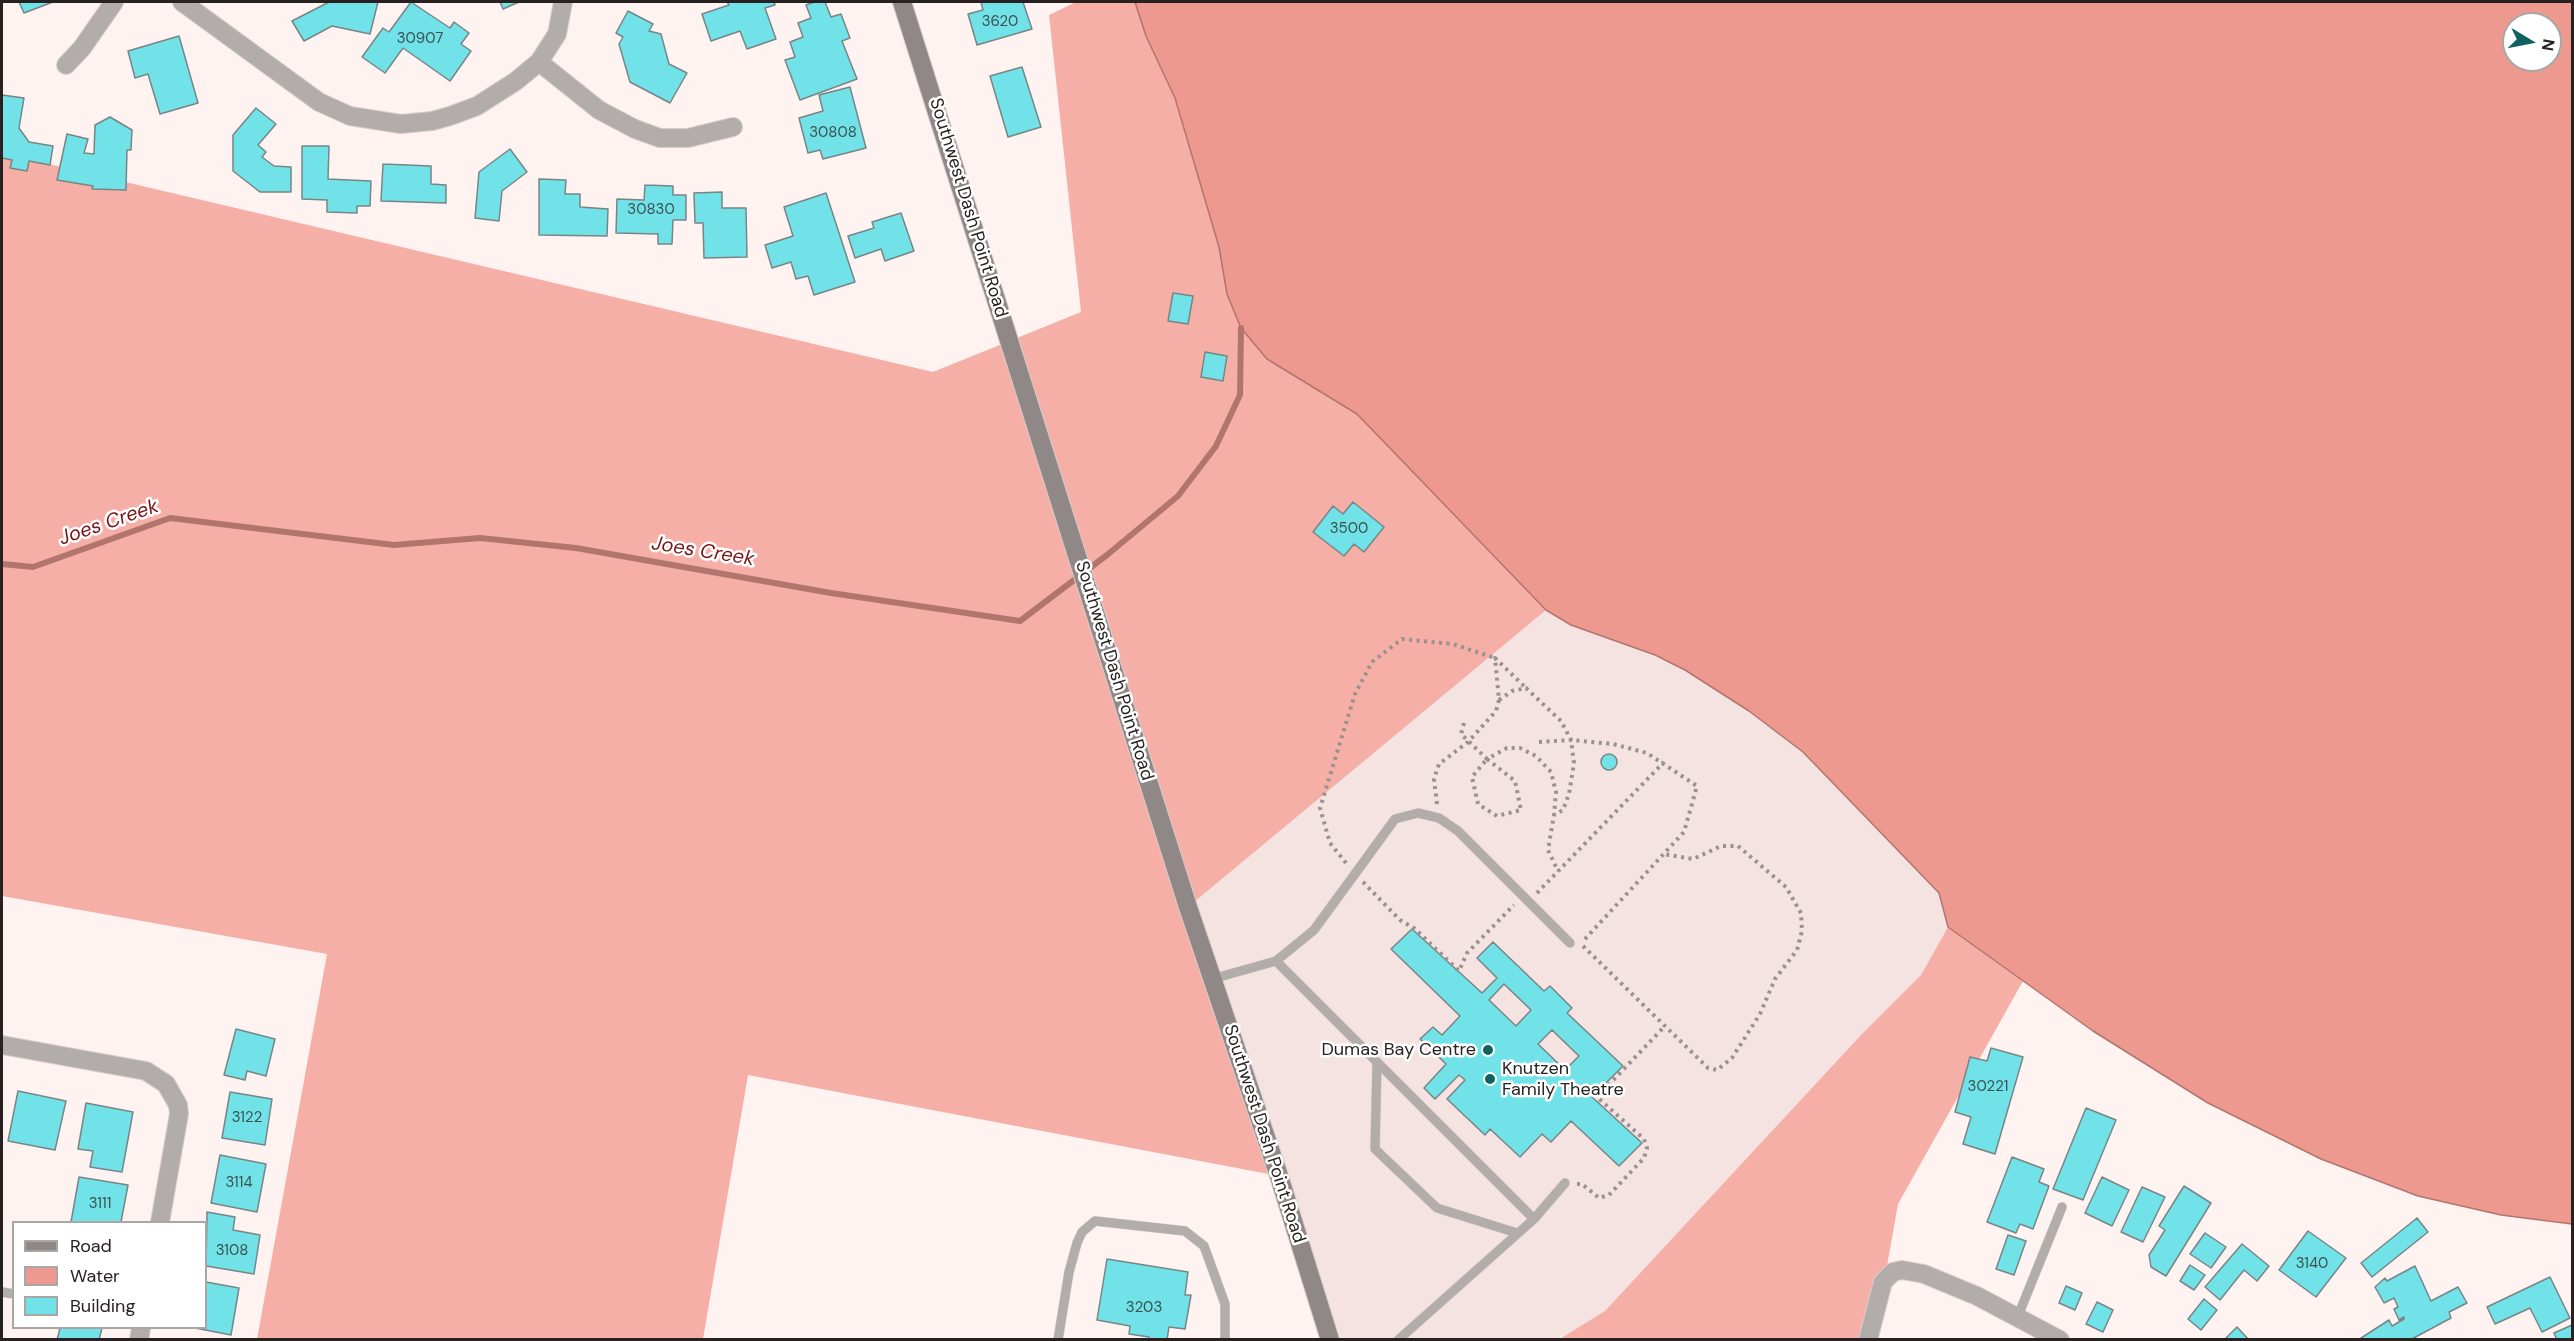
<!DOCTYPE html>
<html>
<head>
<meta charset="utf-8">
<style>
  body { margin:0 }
  #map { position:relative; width:2574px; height:1341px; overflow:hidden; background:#fff3f2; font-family:"DM Sans",sans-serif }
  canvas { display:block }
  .frame { position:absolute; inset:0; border:3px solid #272221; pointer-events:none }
  .legend { position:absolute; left:12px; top:1221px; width:195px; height:108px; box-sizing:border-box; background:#fff; border:2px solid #a9a7a6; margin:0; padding:8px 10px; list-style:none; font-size:18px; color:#272221 }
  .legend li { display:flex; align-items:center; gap:12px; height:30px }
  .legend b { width:30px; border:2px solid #a9a7a6 }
  .north { position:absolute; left:2502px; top:12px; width:60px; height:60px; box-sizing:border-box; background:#fff; border:2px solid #a9a7a6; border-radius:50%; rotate:100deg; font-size:16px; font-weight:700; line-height:24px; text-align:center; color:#272221 }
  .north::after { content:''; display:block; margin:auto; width:21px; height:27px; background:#106164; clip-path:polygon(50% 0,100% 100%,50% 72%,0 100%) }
</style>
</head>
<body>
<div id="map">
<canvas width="2574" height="1341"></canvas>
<div class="frame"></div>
<ul class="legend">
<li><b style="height:8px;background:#908887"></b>Road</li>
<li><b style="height:16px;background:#ee998f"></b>Water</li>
<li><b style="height:16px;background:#71e2e7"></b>Building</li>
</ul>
<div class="north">N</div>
</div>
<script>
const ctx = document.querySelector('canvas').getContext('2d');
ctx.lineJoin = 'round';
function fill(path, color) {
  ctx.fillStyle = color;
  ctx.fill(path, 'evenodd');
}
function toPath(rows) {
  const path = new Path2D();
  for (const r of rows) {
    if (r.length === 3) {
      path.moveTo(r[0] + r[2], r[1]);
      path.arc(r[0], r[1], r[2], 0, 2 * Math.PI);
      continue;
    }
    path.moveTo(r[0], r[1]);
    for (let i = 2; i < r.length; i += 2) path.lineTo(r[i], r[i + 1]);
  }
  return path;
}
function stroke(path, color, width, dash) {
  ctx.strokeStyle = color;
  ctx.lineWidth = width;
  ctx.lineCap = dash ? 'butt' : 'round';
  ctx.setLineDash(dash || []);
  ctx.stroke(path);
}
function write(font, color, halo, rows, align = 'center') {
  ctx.font = font + ' "DM Sans",sans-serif';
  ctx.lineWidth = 5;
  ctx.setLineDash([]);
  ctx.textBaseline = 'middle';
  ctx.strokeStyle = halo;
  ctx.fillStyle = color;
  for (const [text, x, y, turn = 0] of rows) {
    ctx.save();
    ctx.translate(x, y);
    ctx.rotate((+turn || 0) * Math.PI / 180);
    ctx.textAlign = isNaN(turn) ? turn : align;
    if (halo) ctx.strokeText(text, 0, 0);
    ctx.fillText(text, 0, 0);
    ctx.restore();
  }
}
fill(toPath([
  [1523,584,1546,610,1685,670,1749,711,1803,752,1939,893,1948,927,1921,975,1861,1035,1605,1312,1558,1339,1330,1340,1188,907]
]), '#f4e3e0');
fill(toPath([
  [1076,2,1135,2,1146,36,1175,98,1219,247,1227,294,1267,359,1357,414,1546,610,1188,907,1279,1176,748,1075,703,1339,257,1339,327,954,2,896,2,153,933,372,1081,312,1049,15],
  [1948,927,2023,981,1898,1204,1874,1339,1558,1340,1605,1311,1861,1035,1921,975]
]), '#f5afa7');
const water = toPath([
  [1135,2,2572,2,2572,1224,2501,1215,2418,1196,2321,1159,2208,1103,2093,1031,1948,927,1939,893,1803,752,1749,711,1685,670,1655,655,1571,625,1546,610,1357,414,1267,359,1241,328,1227,294,1219,247,1175,98,1146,36,1135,2],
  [2514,24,2550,24,2550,60,2514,60,2514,24]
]);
fill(water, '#ee998f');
stroke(water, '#b2756e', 1.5);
stroke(toPath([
  [2,564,33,567,170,518,394,545,480,538,576,548,831,593,1020,621,1107,555,1178,496,1216,446,1240,395,1241,328]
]), '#b2756e', 6);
const building = toPath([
  [19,2,53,2,24,13,19,2],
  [329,2,378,2,370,34,332,26,304,41,292,21,329,2],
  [411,2,450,28,454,22,469,33,461,44,471,51,450,81,403,48,385,73,362,57,383,28,389,32,411,2],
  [500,2,519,2,503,9,500,2],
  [727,2,774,2,775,5,765,8,776,39,747,49,740,31,711,41,702,14,729,5,727,2],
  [814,2,825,2,831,17,841,14,850,38,842,41,857,79,800,100,785,60,795,57,790,42,803,37,798,23,811,18,806,5,814,2],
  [981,2,1023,2,1032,29,977,45,968,14,983,10,981,2],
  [628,11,653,24,649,31,661,34,669,64,687,73,670,103,630,82,619,44,623,37,616,33,628,11],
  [179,36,198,103,160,114,148,74,135,78,128,51,179,36],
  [1022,67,1041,127,1008,137,990,76,1022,67],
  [850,87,866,148,823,159,820,150,808,153,799,118,823,111,819,95,850,87],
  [2,95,24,98,19,128,29,142,53,146,50,165,29,161,27,171,10,168,12,160,2,158,2,95],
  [256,108,276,124,258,145,266,152,262,157,274,166,291,167,291,192,260,192,233,171,233,135,256,108],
  [110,117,132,130,131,150,127,150,126,190,92,189,93,186,57,180,67,134,88,139,84,153,94,154,95,125,110,117],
  [302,146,329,146,328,179,371,181,370,206,357,206,357,213,327,212,327,200,302,199,302,146],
  [510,149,527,172,502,191,499,221,475,218,479,172,510,149],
  [383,164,431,166,431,184,446,185,446,203,381,201,383,164],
  [539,179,566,180,565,194,580,194,580,207,608,209,607,236,539,235,539,179],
  [645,185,673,186,673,195,686,195,686,220,673,220,672,244,658,244,658,234,616,233,617,199,644,200,645,185],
  [722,192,722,208,746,208,747,257,704,258,703,223,695,223,694,193,722,192],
  [826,193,855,282,814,295,808,276,796,279,791,262,772,268,765,245,793,236,784,207,826,193],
  [901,213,914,251,885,261,881,249,855,258,848,236,874,228,872,222,901,213],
  [1173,293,1193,296,1188,324,1168,321,1173,293],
  [1205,352,1227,356,1223,381,1201,377,1205,352],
  [1353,502,1384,527,1364,552,1354,544,1344,556,1313,532,1333,506,1343,514,1353,502],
  [1609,762,8],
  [1412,929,1482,993,1497,978,1477,958,1493,942,1544,991,1550,986,1572,1008,1567,1013,1623,1066,1592,1097,1642,1143,1619,1166,1571,1121,1551,1142,1542,1134,1520,1157,1490,1129,1485,1135,1447,1099,1465,1080,1459,1075,1435,1099,1424,1088,1446,1064,1420,1039,1433,1027,1442,1035,1460,1016,1391,949,1412,929],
  [1504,984,1531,1010,1516,1026,1489,1000,1504,984],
  [1552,1030,1579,1056,1565,1070,1538,1044,1552,1030],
  [236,1029,275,1039,266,1076,247,1071,245,1080,224,1075,236,1029],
  [1991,1048,2023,1057,1995,1154,1963,1144,1971,1117,1955,1112,1970,1057,1987,1061,1991,1048],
  [18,1091,66,1101,55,1150,8,1141,18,1091],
  [230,1092,272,1099,265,1145,222,1138,230,1092],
  [86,1103,133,1112,122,1172,90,1167,93,1151,78,1149,86,1103],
  [2086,1108,2116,1120,2083,1200,2053,1189,2086,1108],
  [220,1155,266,1164,257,1212,211,1203,220,1155],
  [2012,1157,2044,1169,2039,1182,2049,1186,2033,1229,2020,1224,2016,1233,1987,1222,2012,1157],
  [79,1177,128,1185,121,1222,71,1222,79,1177],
  [2102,1177,2129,1190,2112,1226,2085,1213,2102,1177],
  [2184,1186,2211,1203,2166,1276,2151,1267,2149,1255,2165,1230,2159,1226,2184,1186],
  [2142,1187,2165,1197,2143,1242,2121,1232,2142,1187],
  [207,1212,235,1217,233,1230,260,1235,254,1274,206,1266,207,1212],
  [2417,1218,2428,1232,2372,1277,2361,1263,2417,1218],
  [2308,1231,2346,1258,2316,1297,2279,1270,2308,1231],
  [2205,1233,2226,1247,2211,1268,2190,1254,2205,1233],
  [2008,1235,2026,1241,2014,1275,1996,1269,2008,1235],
  [2242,1244,2269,1266,2257,1281,2244,1270,2220,1300,2205,1287,2242,1244],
  [1107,1259,1188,1272,1185,1295,1191,1295,1185,1329,1169,1327,1167,1340,1149,1340,1149,1337,1129,1334,1130,1326,1097,1320,1107,1259],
  [2190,1265,2205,1275,2194,1290,2180,1281,2190,1265],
  [2415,1266,2431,1301,2458,1287,2467,1303,2449,1312,2451,1318,2410,1340,2358,1340,2389,1320,2392,1326,2404,1319,2404,1317,2399,1320,2394,1309,2398,1307,2394,1298,2384,1303,2375,1287,2385,1278,2387,1281,2415,1266],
  [2550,1277,2570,1318,2542,1332,2530,1308,2495,1324,2487,1307,2550,1277],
  [206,1282,239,1288,231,1335,195,1328,206,1328,206,1282],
  [2066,1286,2082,1293,2075,1310,2059,1303,2066,1286],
  [2204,1299,2217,1310,2201,1330,2188,1319,2204,1299],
  [2097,1302,2113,1310,2103,1332,2086,1324,2097,1302],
  [2572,1325,2572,1340,2557,1340,2554,1333,2572,1325],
  [2237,1327,2249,1340,2224,1340,2237,1327],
  [60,1328,102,1328,99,1340,57,1340,60,1328]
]);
fill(building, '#71e2e7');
stroke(building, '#788585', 1.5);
const service = toPath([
  [1276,961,1314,930,1395,819,1418,813,1439,818,1458,831,1570,943],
  [1212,979,1276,961,1534,1219,1398,1340],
  [1377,1063,1375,1149,1437,1208,1517,1233],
  [1534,1219,1565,1183],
  [2,1292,14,1294],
  [2018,1316,2062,1207],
  [1058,1340,1069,1272,1077,1243,1082,1232,1095,1221,1185,1231,1204,1246,1225,1304,1225,1340]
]);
const minor = toPath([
  [182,2,319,102,350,116,401,124,432,121,450,116,477,106,516,81,539,62,557,34,563,2],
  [539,62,599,110,635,129,660,138,688,138,733,127],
  [66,65,82,48,114,2],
  [2,1045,146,1071,166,1084,178,1105,179,1114,160,1222],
  [139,1340,141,1328],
  [1868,1340,1883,1282,1893,1272,1902,1270,1924,1274,1977,1296,2060,1340]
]);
const secondary = toPath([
  [902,2,1188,907,1279,1176,1330,1340]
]);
stroke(service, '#d8cdcc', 10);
stroke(minor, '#d8cdcc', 20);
stroke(secondary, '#d8cdcc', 20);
stroke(toPath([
  [1499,700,1512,691,1526,688,1561,721,1571,740,1574,763,1569,794,1563,810,1554,815,1548,850,1558,871],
  [1464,723,1461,734,1487,759,1507,748,1520,748,1536,756,1551,772,1556,792,1554,815],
  [1539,742,1571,740,1613,744,1647,753,1697,786,1684,832,1584,940],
  [1487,759,1515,781,1521,810,1497,816,1478,804,1472,777,1487,759],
  [1437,804,1434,779,1439,764,1468,742,1496,711,1499,700,1495,658,1525,687],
  [1346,863,1330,843,1320,808,1355,694,1372,662,1402,639,1453,644,1495,658],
  [1363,882,1400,920,1414,928,1459,971,1467,953,1514,905],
  [1537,893,1664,762],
  [1583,946,1708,1068,1717,1070,1732,1058,1760,1014,1775,979,1797,950,1802,931,1801,913,1786,887,1738,846,1721,846,1693,859,1663,854],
  [1577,1184,1582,1184,1599,1198,1609,1195,1644,1158,1647,1148,1644,1139,1597,1097,1665,1026]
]), '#999190', 4, [3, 4.5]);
stroke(service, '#b2acab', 9);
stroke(minor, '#b2acab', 18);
stroke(secondary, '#908887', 18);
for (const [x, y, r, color] of [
  [1488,1050,6,"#106164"],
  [1490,1079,6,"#106164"]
]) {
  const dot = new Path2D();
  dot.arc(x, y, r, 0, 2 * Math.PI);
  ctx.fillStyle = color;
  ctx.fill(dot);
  stroke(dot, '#fff', 2);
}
write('15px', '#3a5252', null, [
  ["3620",1000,22],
  ["30907",420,39],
  ["30808",833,133],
  ["30830",651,210],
  ["3500",1349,529],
  ["30221",1988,1087],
  ["3122",247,1118],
  ["3114",239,1183],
  ["3111",100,1204],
  ["3108",232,1251],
  ["3140",2312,1264],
  ["3203",1144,1308]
]);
write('18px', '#272221', '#fff', [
  ["Southwest Dash Point Road",968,208,73],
  ["Southwest Dash Point Road",1114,671,73],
  ["Southwest Dash Point Road",1264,1134,72]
]);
write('18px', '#272221', '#fff', [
  ["Dumas Bay Centre",1476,1050],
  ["Knutzen",1502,1069,"left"],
  ["Family Theatre",1502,1090,"left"]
], 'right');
write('italic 20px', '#781415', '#fff', [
  ["Joes Creek",109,523,-19],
  ["Joes Creek",703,552,9]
]);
</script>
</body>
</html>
